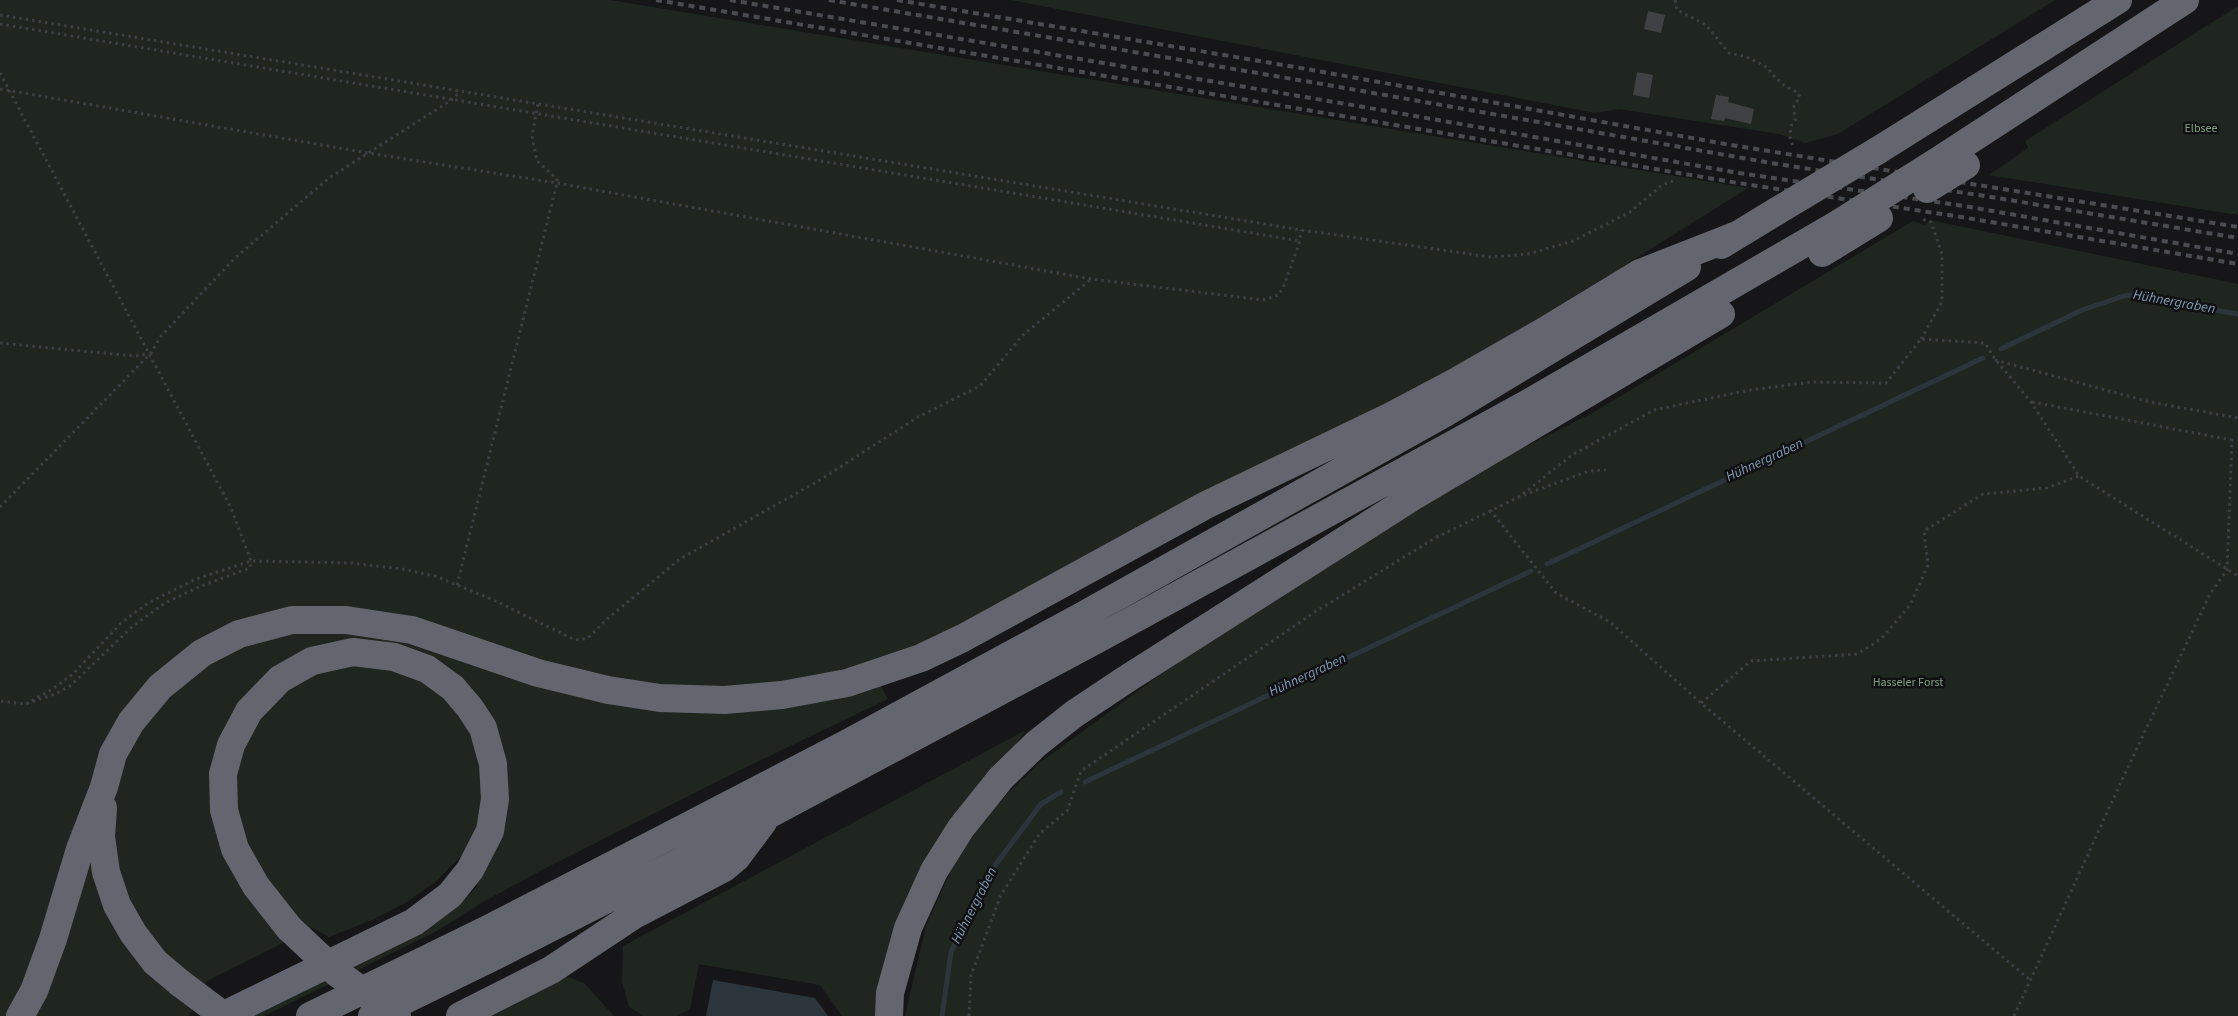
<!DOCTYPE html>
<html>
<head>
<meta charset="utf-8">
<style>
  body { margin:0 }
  canvas { display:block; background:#161618 }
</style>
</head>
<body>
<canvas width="2238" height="1016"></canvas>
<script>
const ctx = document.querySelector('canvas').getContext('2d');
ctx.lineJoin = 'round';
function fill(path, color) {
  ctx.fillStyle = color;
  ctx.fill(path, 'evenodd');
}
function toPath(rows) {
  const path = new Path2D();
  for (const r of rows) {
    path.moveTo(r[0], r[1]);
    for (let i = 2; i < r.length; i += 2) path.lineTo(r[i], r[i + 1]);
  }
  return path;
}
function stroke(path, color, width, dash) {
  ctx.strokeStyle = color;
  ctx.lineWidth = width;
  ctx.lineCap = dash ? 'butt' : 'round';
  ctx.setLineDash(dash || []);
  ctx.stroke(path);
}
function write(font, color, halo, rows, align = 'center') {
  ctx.font = font + ' "Source Sans 3",sans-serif';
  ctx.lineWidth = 5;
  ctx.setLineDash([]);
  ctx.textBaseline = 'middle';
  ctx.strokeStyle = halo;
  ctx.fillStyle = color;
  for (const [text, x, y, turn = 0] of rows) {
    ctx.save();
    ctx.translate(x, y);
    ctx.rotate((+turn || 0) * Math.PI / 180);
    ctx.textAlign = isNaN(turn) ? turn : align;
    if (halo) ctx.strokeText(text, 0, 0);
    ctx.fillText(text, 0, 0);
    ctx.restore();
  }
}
fill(toPath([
  [0,0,610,0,1748,188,1542,317,1386,407,978,615,919,644,869,665,888,699,734,773,542,870,483,902,437,931,264,1016,246,1016,459,905,478,886,462,855,434,883,405,903,372,920,329,937,313,928,207,981,189,1016,0,1016],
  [1011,0,2055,0,1838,134,1805,143,1779,134,1619,109,1595,113],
  [2238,6,2238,215,1989,175,2028,148,2025,141],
  [1930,220,2238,284,2238,1016,905,1016,926,926,954,864,981,824,1007,794,1038,764,1193,651,1485,467,1594,412,1913,221,1925,225],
  [1026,730,1007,758,979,791,878,1016,842,1016,820,985,699,964,690,1009,677,1016,644,1016,629,1007,622,982,623,946],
  [565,976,584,983,614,1016,484,1016]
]), '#1e261f');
fill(toPath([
  [713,980,815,998,828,1016,706,1016]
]), '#2c353c');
stroke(toPath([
  [2001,349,2082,310,2127,295,2238,314],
  [1547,564,1983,358],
  [1085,782,1531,571],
  [942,1016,951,952,971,908,996,864,1041,804,1061,792]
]), '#2c353c', 5);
fill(toPath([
  [1648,11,1665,15,1661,33,1644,29],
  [1637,72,1653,75,1649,98,1633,95],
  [1716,95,1729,97,1728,102,1754,109,1751,124,1725,118,1724,121,1711,119]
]), '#404145');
stroke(toPath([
  [1675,0,1677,10,1706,25,1729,53,1747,57,1768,68,1773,75,1785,86,1797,92,1800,97,1794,106,1795,120,1791,126,1790,137,1793,147],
  [0,15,1301,230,1491,257,1528,254,1573,241,1630,212,1662,185,1676,180],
  [0,24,1300,241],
  [0,73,231,508,251,561,250,568,201,586,165,603,133,626,70,686,55,694,26,704,0,701],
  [0,89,368,153,557,183,1091,279,1263,300,1278,295,1283,288,1300,241,1301,230],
  [1921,339,1942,302,1942,254,1931,222,1922,219],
  [0,343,134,356,148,354],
  [1995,360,2150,402,2238,418],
  [2032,402,2232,440],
  [1523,494,1572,455,1654,410,1750,390,1812,382,1886,383,1921,339,1985,343,1995,359,2031,402,2079,476,2238,576],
  [0,507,151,353,161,336,235,258,329,178,453,99,460,91],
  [1490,510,1556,593,1610,622,1701,703,2030,980],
  [457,585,557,183,557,179,537,161,532,136,538,104],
  [1701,703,1751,661,1857,654,1881,639,1910,605,1928,565,1924,531,1983,494,2047,488,2079,476],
  [26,704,51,690,73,674,121,623,148,603,196,579,251,561,352,563,402,569,435,576,498,602,573,639,579,640,588,638,607,619,680,559,820,480,918,417,980,386,1023,335,1090,280],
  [969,1016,971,975,1001,895,1040,833,1067,811,1081,771,1315,612,1435,538,1521,496,1589,471,1606,470],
  [2014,1016,2121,782,2210,594,2227,570,2232,440,2238,441]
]), '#3d3f44', 3, [2.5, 4]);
stroke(toPath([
  [1877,151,2118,0],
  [1944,157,2185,0],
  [1721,245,1777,211],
  [1822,253,1879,218],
  [103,808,101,837,106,872,117,905,133,933,155,962,180,983],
  [20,1016,34,991,53,939,80,849,104,787,113,754,131,722,160,687,202,653,239,634,292,620,346,620,412,630,538,673,608,690,660,698,725,700,782,695,847,683,921,658,963,638,1206,505,1391,416,1459,380,1543,332,1640,273,1737,235],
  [222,1016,414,922,450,895,470,870,490,831,495,799,493,764,483,728,470,708,453,688,427,669,394,657,353,652,312,661,280,679,249,711,231,745,223,774,224,810,235,849,256,886,289,928],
  [310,1016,488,929,665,838,848,743,1082,616,1445,413,1687,267],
  [372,1016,495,956,678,863,1096,640,1523,406,1836,225],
  [460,1016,551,970,634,915,724,868,736,858,763,822],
  [889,1016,890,993,908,928,934,871,961,828,1001,778,1036,744,1074,714,1125,680,1414,496,1721,314]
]), '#63666e', 28);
stroke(toPath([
  [656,0,1738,183,1955,216,2238,264],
  [730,0,1358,106,1739,173,1964,206,2238,254],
  [829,0,1322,84,1771,163,1991,197,2238,238],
  [897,0,1295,67,1731,145,2238,227]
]), '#4a4c52', 4, [6, 5]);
stroke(toPath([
  [1927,189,1966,165],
  [1777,211,1877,151],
  [1836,225,1944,157],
  [289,928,337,973,397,1016],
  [180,983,224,1016]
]), '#63666e', 28);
write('12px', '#7fa381', '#111113', [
  ["Elbsee",2201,129],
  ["Hasseler Forst",1908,683]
]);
write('italic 14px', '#7f9bb3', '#111113', [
  ["Hühnergraben",2174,303,10],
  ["Hühnergraben",1765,461,-25],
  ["Hühnergraben",1308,676,-25],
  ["Hühnergraben",975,906,-63]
]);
</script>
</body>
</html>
